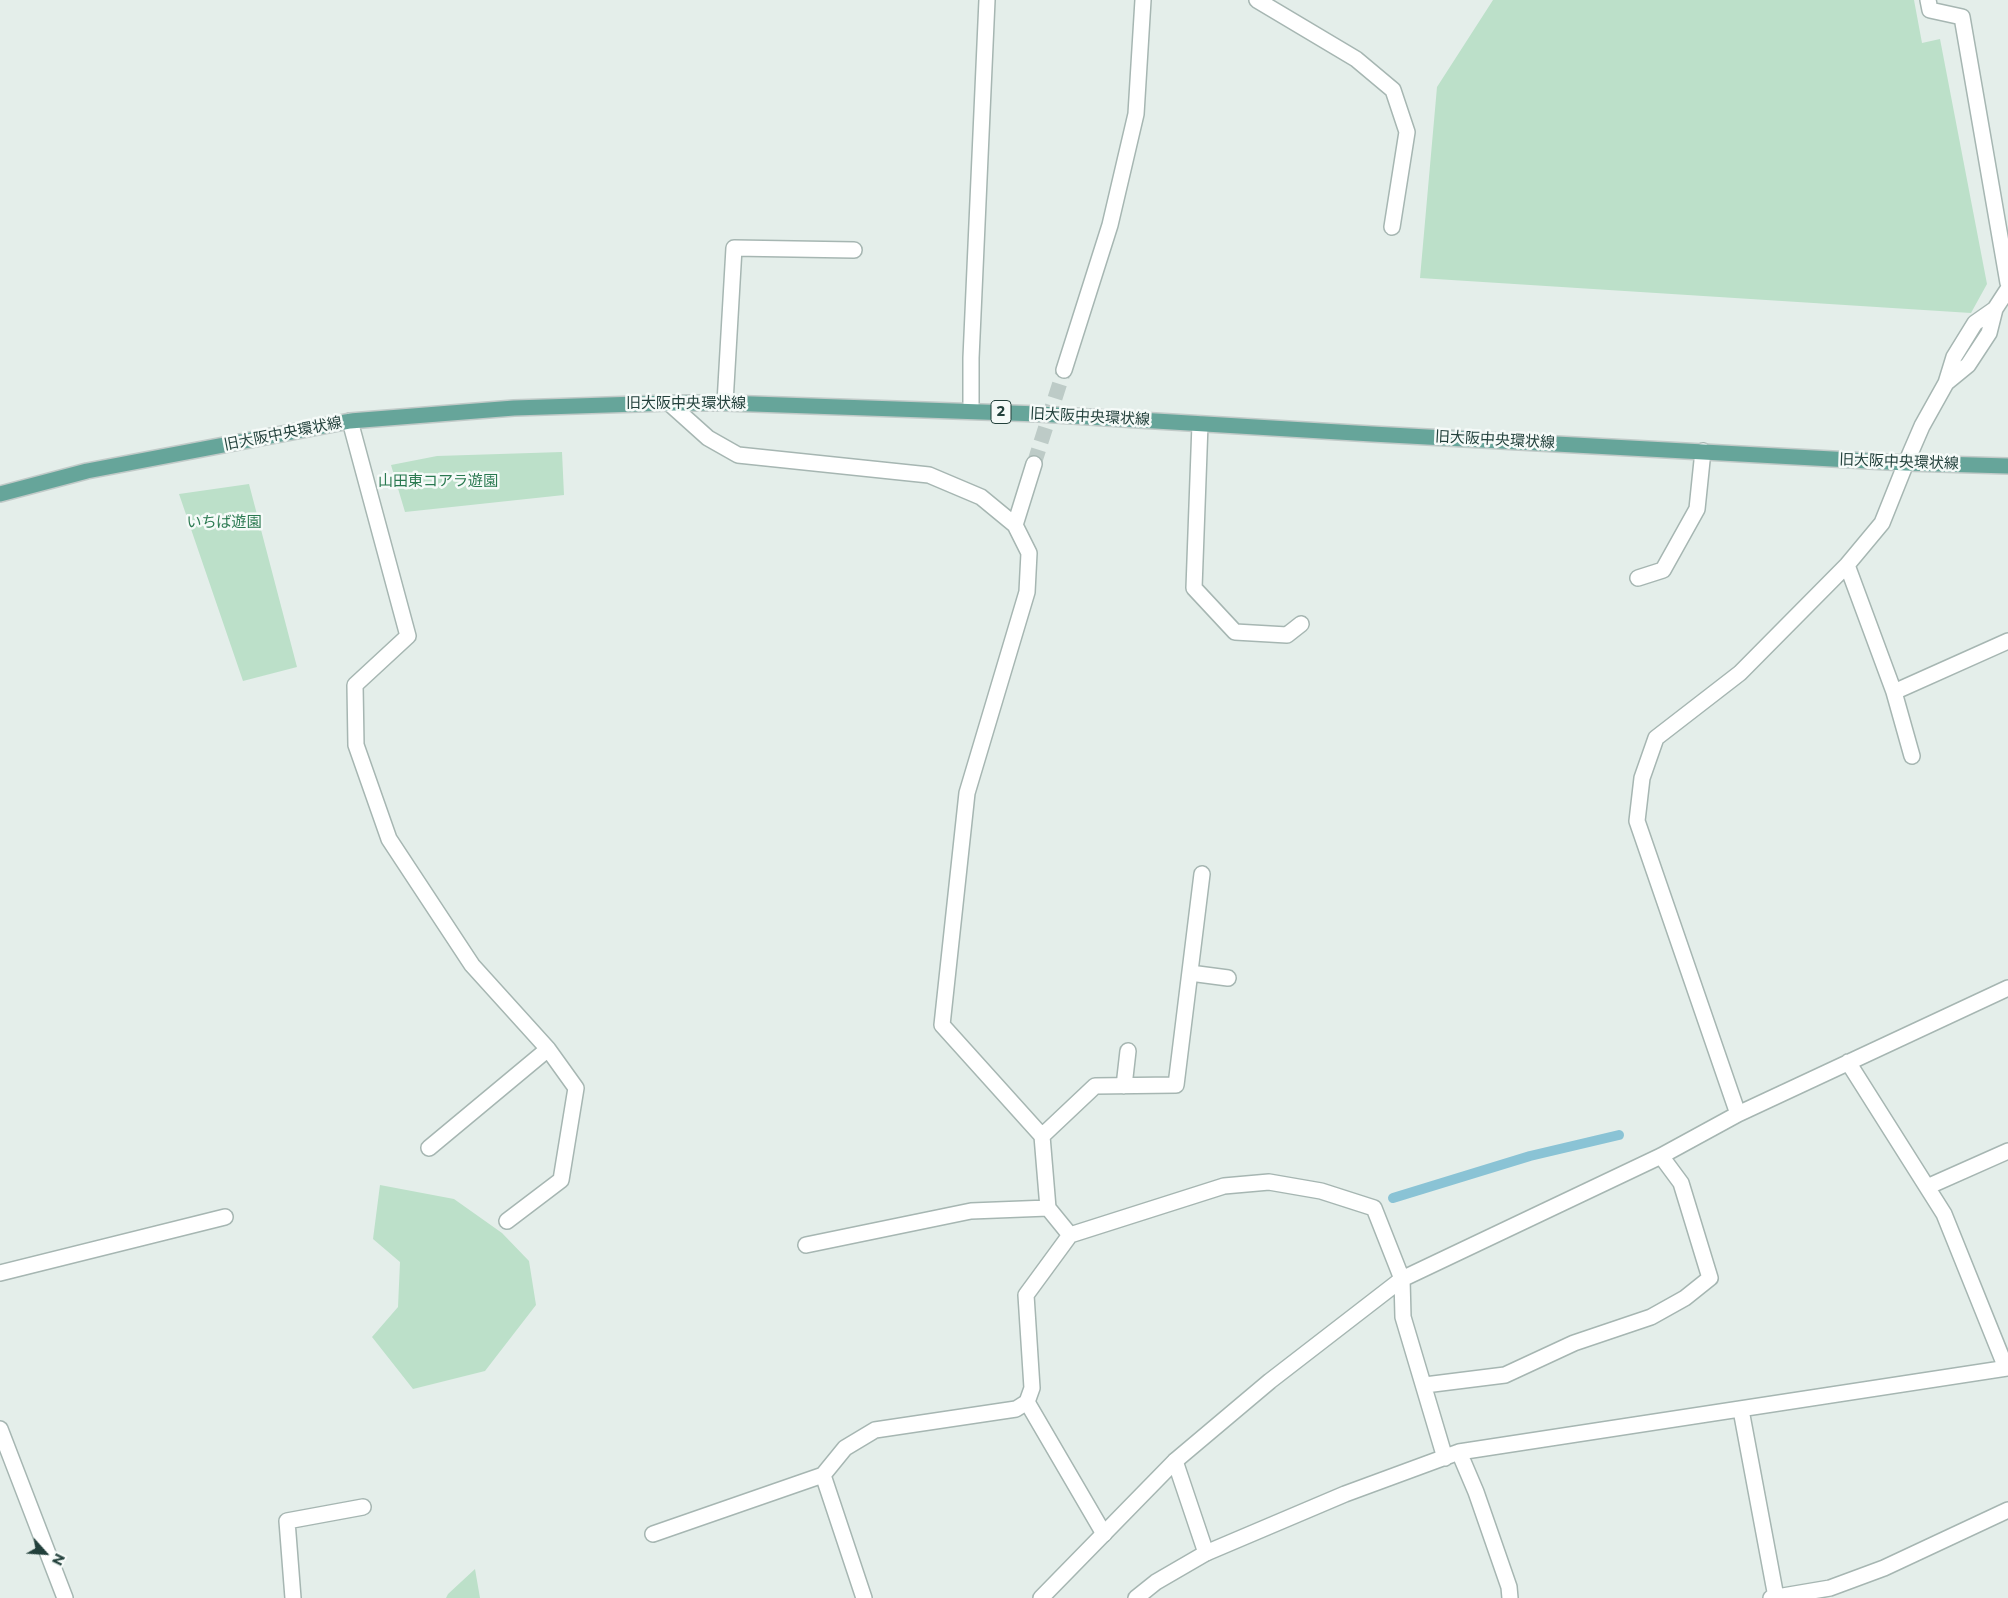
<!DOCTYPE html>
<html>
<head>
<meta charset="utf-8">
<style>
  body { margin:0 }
  #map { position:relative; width:2008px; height:1598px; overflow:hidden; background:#e4eeea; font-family:Montserrat,sans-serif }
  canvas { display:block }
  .north { position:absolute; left:20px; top:1528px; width:50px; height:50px; -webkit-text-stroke:4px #f5faf8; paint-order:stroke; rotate:116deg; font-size:14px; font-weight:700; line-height:20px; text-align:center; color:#22403b }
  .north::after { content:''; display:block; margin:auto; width:18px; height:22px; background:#22403b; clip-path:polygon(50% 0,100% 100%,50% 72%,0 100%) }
</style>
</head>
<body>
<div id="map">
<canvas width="2008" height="1598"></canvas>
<div class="north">N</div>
</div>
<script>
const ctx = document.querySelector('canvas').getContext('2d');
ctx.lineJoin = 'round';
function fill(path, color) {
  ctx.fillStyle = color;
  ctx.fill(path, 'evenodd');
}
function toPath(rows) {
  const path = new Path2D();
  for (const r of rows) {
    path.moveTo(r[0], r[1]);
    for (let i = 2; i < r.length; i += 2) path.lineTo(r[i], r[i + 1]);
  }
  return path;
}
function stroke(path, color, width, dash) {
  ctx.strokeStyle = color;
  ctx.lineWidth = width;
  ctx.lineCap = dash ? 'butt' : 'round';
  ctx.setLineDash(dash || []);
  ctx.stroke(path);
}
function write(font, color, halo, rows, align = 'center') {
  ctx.font = font + ' Montserrat,"Noto Sans JP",sans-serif';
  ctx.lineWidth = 5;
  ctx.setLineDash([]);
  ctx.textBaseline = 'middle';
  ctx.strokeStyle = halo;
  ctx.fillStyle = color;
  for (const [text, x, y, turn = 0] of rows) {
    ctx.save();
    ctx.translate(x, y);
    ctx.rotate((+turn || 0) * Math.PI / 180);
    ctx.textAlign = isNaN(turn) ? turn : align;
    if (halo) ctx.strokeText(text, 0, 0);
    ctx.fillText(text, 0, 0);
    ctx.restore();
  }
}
fill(toPath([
  [1493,0,1914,0,1922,43,1940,39,1987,284,1971,313,1420,278,1437,87],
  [562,452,564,495,405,512,391,465,437,456],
  [249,484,297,667,243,681,179,494],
  [380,1185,454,1199,502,1233,529,1261,536,1305,485,1371,413,1389,372,1337,398,1307,400,1262,373,1239],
  [475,1569,480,1598,446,1598,448,1594]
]), '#bce0c9');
stroke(toPath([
  [1393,1198,1530,1156,1619,1135]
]), '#8ac3d5', 10);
stroke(toPath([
  [1034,464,1064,370]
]), '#bdcbc7', 15, [15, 8]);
const service = toPath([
  [1928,0,1930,10,1962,17,2008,283],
  [1946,383,1968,365,1989,333,1995,309,2008,289],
  [725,403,734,248,854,250],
  [1200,424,1194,588,1235,632,1287,635,1301,624],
  [1906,463,1922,426,1946,383,1954,357,1975,323,1995,309],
  [1638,578,1663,570,1697,509,1703,451],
  [1027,1402,1104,1534],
  [1175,1461,1206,1553]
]);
const minor = toPath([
  [1257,0,1356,59,1393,90,1407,132,1392,227],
  [1064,370,1110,225,1136,114,1143,0],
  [669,403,708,438,738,455,929,475,981,497,1015,525,1029,553,1027,592,967,793,942,1025,1042,1136],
  [350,421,408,636,355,685,356,745,389,839,472,965,548,1049,576,1088,561,1180,507,1221],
  [1015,525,1034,464],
  [1847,565,1894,692,1912,756],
  [1894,692,2008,641],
  [1190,973,1228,978],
  [1848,1062,1944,1214,2006,1368],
  [1124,1086,1128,1051],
  [1738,1114,1637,821,1642,778,1656,738,1740,673,1847,565,1882,523,1906,463],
  [429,1148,548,1049],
  [1927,1187,2008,1151],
  [1070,1235,1048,1208,1042,1136,1095,1086,1176,1085,1202,874],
  [806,1245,971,1211,1048,1208],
  [0,1273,225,1217],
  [1425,1385,1505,1375,1574,1343,1651,1317,1685,1298,1710,1278,1681,1183,1661,1156],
  [1741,1410,1776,1597],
  [0,1429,65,1598],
  [1459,1452,1476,1492,1509,1587,1510,1598],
  [653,1534,823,1475],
  [293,1598,287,1521,363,1507],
  [864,1598,823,1475,845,1448,875,1430,1016,1409,1027,1402,1032,1388,1026,1295,1070,1235,1224,1186,1269,1182,1321,1191,1374,1208,1402,1279,1403,1317,1445,1458],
  [1041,1598,1175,1461,1270,1381,1402,1279,1661,1156,1738,1114,2008,988],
  [1136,1598,1156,1582,1206,1553,1345,1494,1459,1452,2008,1368],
  [1771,1598,1830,1588,1884,1568,2008,1510]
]);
const tertiary = toPath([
  [971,411,971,358,987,0]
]);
const primary = toPath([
  [0,494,87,471,350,421,514,408,669,403,725,403,1039,414,1372,434,1906,463,2008,466]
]);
stroke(service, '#a6b6b2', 18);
stroke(minor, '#a6b6b2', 18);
stroke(tertiary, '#a6b6b2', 18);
stroke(primary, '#c1cac8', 18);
stroke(service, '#fff', 15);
stroke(minor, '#fff', 15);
stroke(tertiary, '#fff', 15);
stroke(primary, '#66a59a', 15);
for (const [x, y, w] of [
  [1001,412,20]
]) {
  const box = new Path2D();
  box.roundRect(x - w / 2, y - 11.5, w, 23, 4);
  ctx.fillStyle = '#f5faf8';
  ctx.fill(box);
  stroke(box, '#22403b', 1);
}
write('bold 14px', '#22403b', null, [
  ["2",1001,412]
]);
write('15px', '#22403b', '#f5faf8', [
  ["旧大阪中央環状線",686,404],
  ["旧大阪中央環状線",1090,417,3],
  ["旧大阪中央環状線",283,434,-11],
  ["旧大阪中央環状線",1495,440,3],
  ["旧大阪中央環状線",1899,462,2]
]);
write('15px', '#2a7950', '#f5faf8', [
  ["山田東コアラ遊園",438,482],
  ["いちば遊園",224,523]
]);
</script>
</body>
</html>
